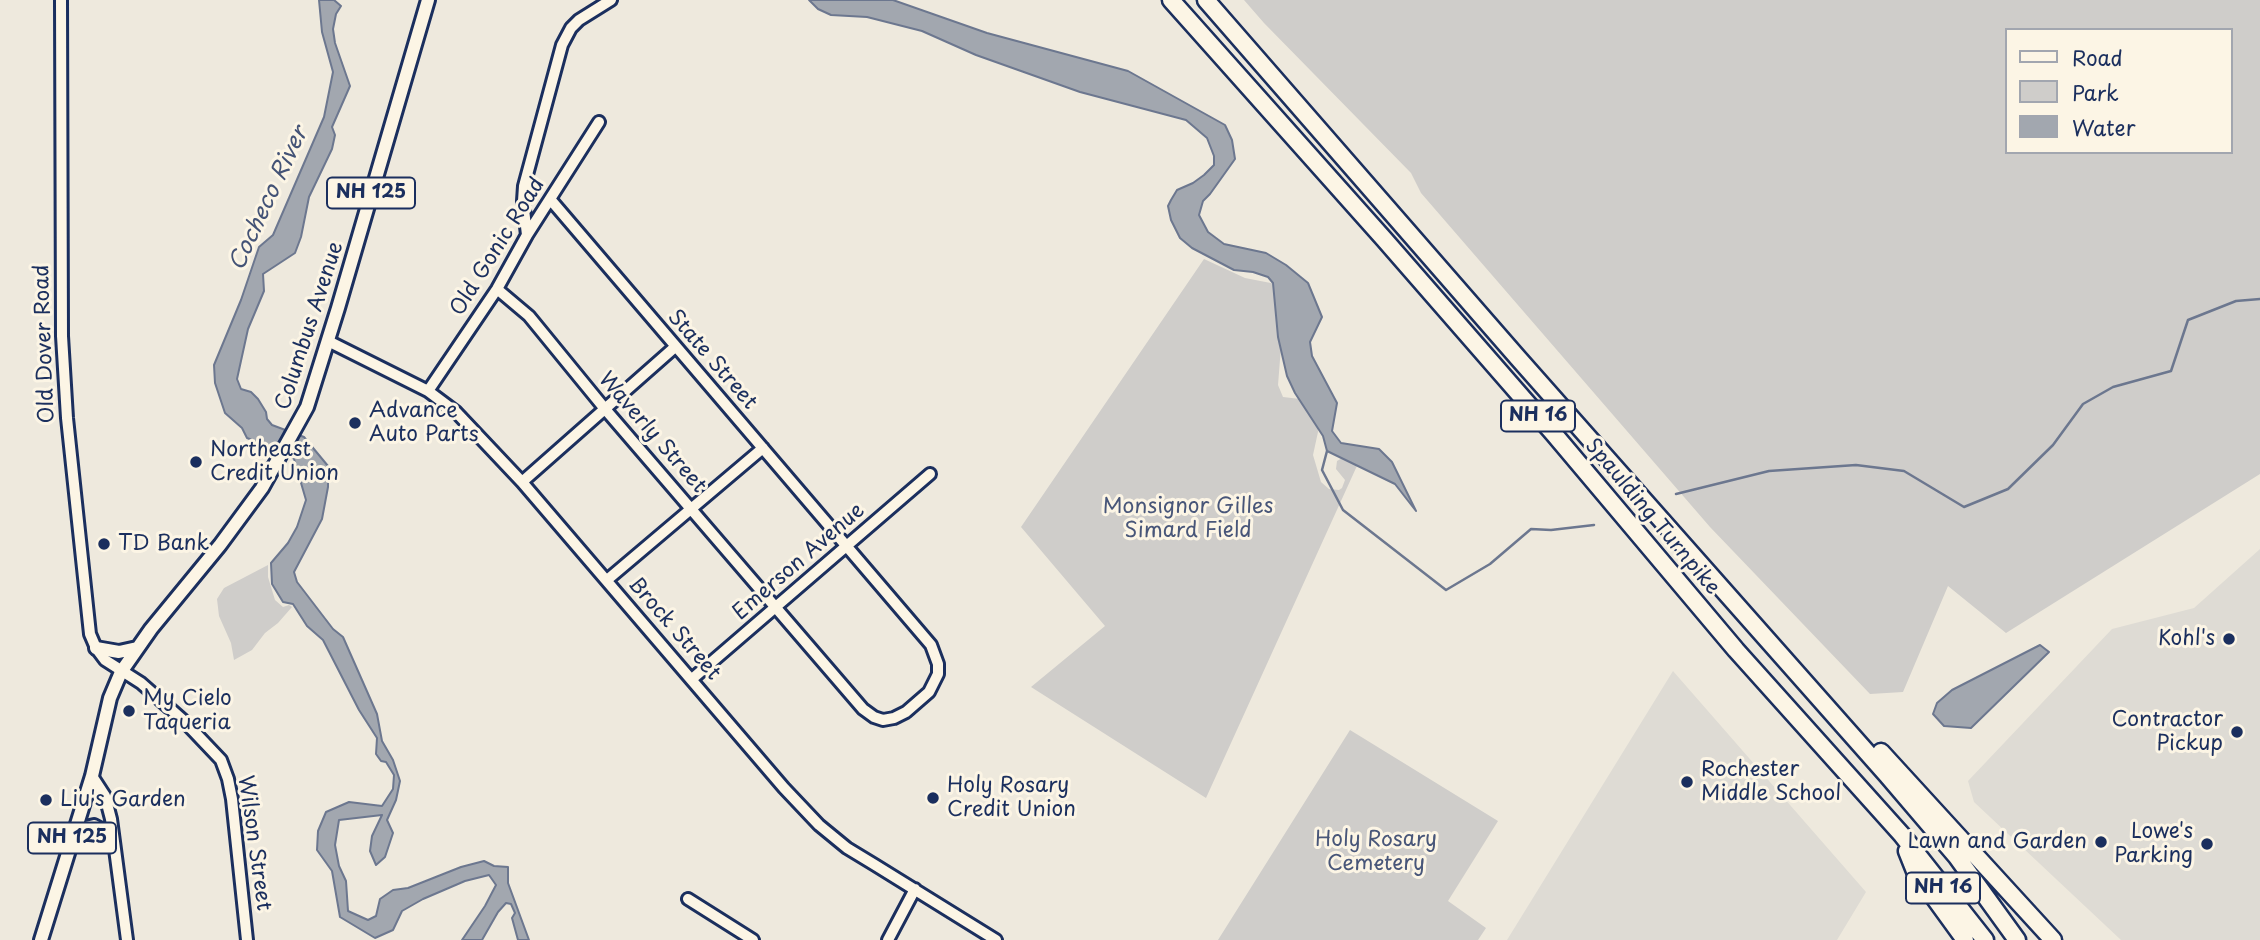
<!DOCTYPE html>
<html>
<head>
<meta charset="utf-8">
<style>
  body { margin:0 }
  #map { position:relative; width:2260px; height:940px; overflow:hidden; background:#eee9dd; font-family:"Playpen Sans",sans-serif }
  canvas { display:block }
  .legend { position:absolute; left:2005px; top:28px; width:228px; height:126px; box-sizing:border-box; background:#fcf5e5; border:2px solid #a2a6af; margin:0; padding:9px 12px; list-style:none; font-size:21px; color:#1b2f5e }
  .legend li { display:flex; align-items:center; gap:14px; height:35px }
  .legend b { width:35px; border:2px solid #a2a6af }
</style>
</head>
<body>
<div id="map">
<canvas width="2260" height="940"></canvas>
<ul class="legend">
<li><b style="height:9px;background:#fcf5e5"></b>Road</li>
<li><b style="height:19px;background:#cfcdca"></b>Park</li>
<li><b style="height:19px;background:#a2a7af"></b>Water</li>
</ul>
</div>
<script>
const ctx = document.querySelector('canvas').getContext('2d');
ctx.lineJoin = 'round';
function fill(path, color) {
  ctx.fillStyle = color;
  ctx.fill(path, 'evenodd');
}
function toPath(rows) {
  const path = new Path2D();
  for (const r of rows) {
    path.moveTo(r[0], r[1]);
    for (let i = 2; i < r.length; i += 2) path.lineTo(r[i], r[i + 1]);
  }
  return path;
}
function stroke(path, color, width, dash) {
  ctx.strokeStyle = color;
  ctx.lineWidth = width;
  ctx.lineCap = dash ? 'butt' : 'round';
  ctx.setLineDash(dash || []);
  ctx.stroke(path);
}
function write(font, color, halo, rows, align = 'center') {
  ctx.font = font + ' "Playpen Sans",sans-serif';
  ctx.lineWidth = 6;
  ctx.setLineDash([]);
  ctx.textBaseline = 'middle';
  ctx.strokeStyle = halo;
  ctx.fillStyle = color;
  for (const [text, x, y, turn = 0] of rows) {
    ctx.save();
    ctx.translate(x, y);
    ctx.rotate((+turn || 0) * Math.PI / 180);
    ctx.textAlign = isNaN(turn) ? turn : align;
    if (halo) ctx.strokeText(text, 0, 0);
    ctx.fillText(text, 0, 0);
    ctx.restore();
  }
}
fill(toPath([
  [2260,549,2260,940,2121,940,1974,802,1968,781,2112,629,2194,608],
  [1673,671,1866,892,1837,940,1507,940]
]), '#dedbd4');
fill(toPath([
  [1244,0,2260,0,2260,474,2006,633,1948,586,1903,692,1870,694,1710,527,1421,193,1411,173,1264,23],
  [2006,30,2230,30,2230,152,2006,152],
  [1204,259,1245,278,1281,285,1281,347,1278,385,1283,397,1300,399,1317,415,1318,432,1313,455,1321,482,1329,489,1339,490,1342,488,1345,480,1336,469,1337,461,1344,457,1361,457,1206,798,1031,687,1105,626,1021,527],
  [268,565,268,577,275,600,283,607,289,605,292,607,278,623,265,633,252,650,234,660,231,643,219,616,217,599,224,588],
  [1350,730,1498,821,1448,901,1486,928,1478,940,1218,940]
]), '#cfcdca');
const water = toPath([
  [319,0,334,0,341,6,336,14,333,29,335,43,350,86,332,127,335,135,332,149,309,197,301,237,295,253,263,274,264,291,248,329,237,379,241,389,251,392,258,399,266,412,267,419,272,425,304,437,328,466,328,487,322,519,294,572,297,582,333,629,343,637,377,714,382,741,393,760,400,781,396,800,387,820,393,833,385,857,376,865,370,851,372,836,382,815,339,820,335,845,339,866,346,881,348,911,368,920,376,916,380,899,393,890,408,888,461,867,484,861,494,866,508,867,508,883,529,940,518,940,512,918,515,913,511,904,506,903,498,912,482,940,462,940,485,906,496,885,489,875,465,881,423,899,402,911,393,930,375,938,340,917,332,871,317,850,318,831,326,812,349,802,382,806,393,789,394,775,386,762,381,761,376,754,377,738,359,710,323,640,307,626,293,604,283,602,272,584,271,563,288,543,297,527,306,500,294,459,273,446,265,445,247,438,242,428,225,413,215,383,214,365,241,300,259,247,273,235,324,117,333,72,322,32,319,0],
  [809,0,893,0,987,33,1128,71,1225,125,1232,140,1235,159,1210,194,1203,201,1199,215,1208,232,1224,244,1266,253,1286,265,1308,283,1322,317,1310,342,1312,356,1337,403,1332,431,1341,443,1379,449,1392,462,1416,511,1395,484,1327,451,1323,436,1295,393,1287,376,1278,337,1273,283,1268,277,1253,272,1234,270,1192,248,1180,238,1171,220,1168,206,1171,200,1177,190,1193,183,1204,175,1214,165,1214,156,1207,138,1186,120,1080,92,976,55,922,31,867,17,831,15,818,9,809,0],
  [2040,645,2049,652,1971,728,1944,726,1933,714,1937,703,1952,690,2040,645]
]);
fill(water, '#a2a7af');
stroke(water, '#6c778f', 2);
stroke(toPath([
  [1327,451,1322,470,1343,510,1446,590,1490,564,1531,529,1551,530,1594,525],
  [1676,494,1769,471,1856,465,1904,471,1964,507,2008,489,2053,445,2083,404,2113,387,2171,371,2188,320,2236,301,2260,299]
]), '#6c778f', 2.5);
const minor = toPath([
  [61,0,62,336,67,418,90,634,96,648,105,660,141,683,184,721,221,760,228,779,232,799,247,940],
  [527,235,523,201,524,186,562,45,571,28,579,20,611,0],
  [497,289,529,316,605,409,863,709,874,717,883,720,894,718,906,712,929,692,938,674,938,664,931,645,550,199],
  [328,341,428,391,456,412,522,482,784,788,819,825,847,848,875,865,996,940],
  [428,391,497,289,527,235,599,122],
  [522,482,675,347],
  [607,580,763,448],
  [692,679,930,474],
  [92,776,105,796,111,819,127,940],
  [74,833,81,828,94,825,107,832,114,841],
  [688,899,753,940],
  [888,940,915,889]
]);
const major = toPath([
  [96,648,119,652,137,648],
  [41,940,92,776,110,698,121,672,151,629,220,545,262,488,307,407,338,308,428,0]
]);
const highway = toPath([
  [1171,0,1384,239,1554,434,1736,650,1902,835,1985,940],
  [1206,0,1518,358,1887,775,1957,857,2017,940],
  [1881,752,2053,940],
  [1907,851,1915,871,1965,940]
]);
stroke(minor, '#1b2f5e', 16);
stroke(major, '#1b2f5e', 18);
stroke(highway, '#1b2f5e', 21);
stroke(minor, '#fcf5e5', 10);
stroke(major, '#fcf5e5', 12);
stroke(highway, '#fcf5e5', 16);
for (const [x, y, r, color] of [
  [355,423,7,"#1b2f5e"],
  [196,462,7,"#1b2f5e"],
  [104,544,7,"#1b2f5e"],
  [2229,639,7,"#1b2f5e"],
  [129,711,7,"#1b2f5e"],
  [2237,732,7,"#1b2f5e"],
  [1687,782,7,"#1b2f5e"],
  [933,798,7,"#1b2f5e"],
  [46,800,7,"#1b2f5e"],
  [2101,842,7,"#1b2f5e"],
  [2207,844,7,"#1b2f5e"]
]) {
  const dot = new Path2D();
  dot.arc(x, y, r, 0, 2 * Math.PI);
  ctx.fillStyle = color;
  ctx.fill(dot);
  stroke(dot, '#fcf5e5', 2.5);
}
for (const [x, y, w] of [
  [371,193,88],
  [1538,416,74],
  [72,838,88],
  [1943,888,74]
]) {
  const box = new Path2D();
  box.roundRect(x - w / 2, y - 15.5, w, 31, 5);
  ctx.fillStyle = '#fcf5e5';
  ctx.fill(box);
  stroke(box, '#1b2f5e', 2);
}
write('bold 19px', '#1b2f5e', null, [
  ["NH 125",371,193],
  ["NH 16",1538,416],
  ["NH 125",72,838],
  ["NH 16",1943,888]
]);
write('21px', '#1b2f5e', '#fcf5e5', [
  ["Old Gonic Road",498,247,-58],
  ["Columbus Avenue",310,326,-72],
  ["Old Dover Road",45,344,-92],
  ["State Street",712,360,49],
  ["Waverly Street",652,433,49],
  ["Spaulding Turnpike",1652,517,50],
  ["Emerson Avenue",799,562,-41],
  ["Brock Street",674,629,49],
  ["Wilson Street",254,843,82]
]);
write('21px', '#1b2f5e', '#fcf5e5', [
  ["Advance",369,411],
  ["Auto Parts",369,435],
  ["Northeast",210,450],
  ["Credit Union",210,474],
  ["TD Bank",118,544],
  ["Kohl's",2215,639,"right"],
  ["My Cielo",143,699],
  ["Taqueria",143,723],
  ["Contractor",2223,720,"right"],
  ["Pickup",2223,744,"right"],
  ["Rochester",1701,770],
  ["Middle School",1701,794],
  ["Holy Rosary",947,786],
  ["Credit Union",947,810],
  ["Liu's Garden",60,800],
  ["Lowe's",2193,832,"right"],
  ["Parking",2193,856,"right"],
  ["Lawn and Garden",2087,842,"right"]
], 'left');
write('21px', '#485679', '#fcf5e5', [
  ["Monsignor Gilles",1188,507],
  ["Simard Field",1188,531],
  ["Holy Rosary",1376,840],
  ["Cemetery",1376,864]
]);
write('italic 23px', '#445376', '#fcf5e5', [
  ["Cocheco River",269,199,-65]
]);
</script>
</body>
</html>
